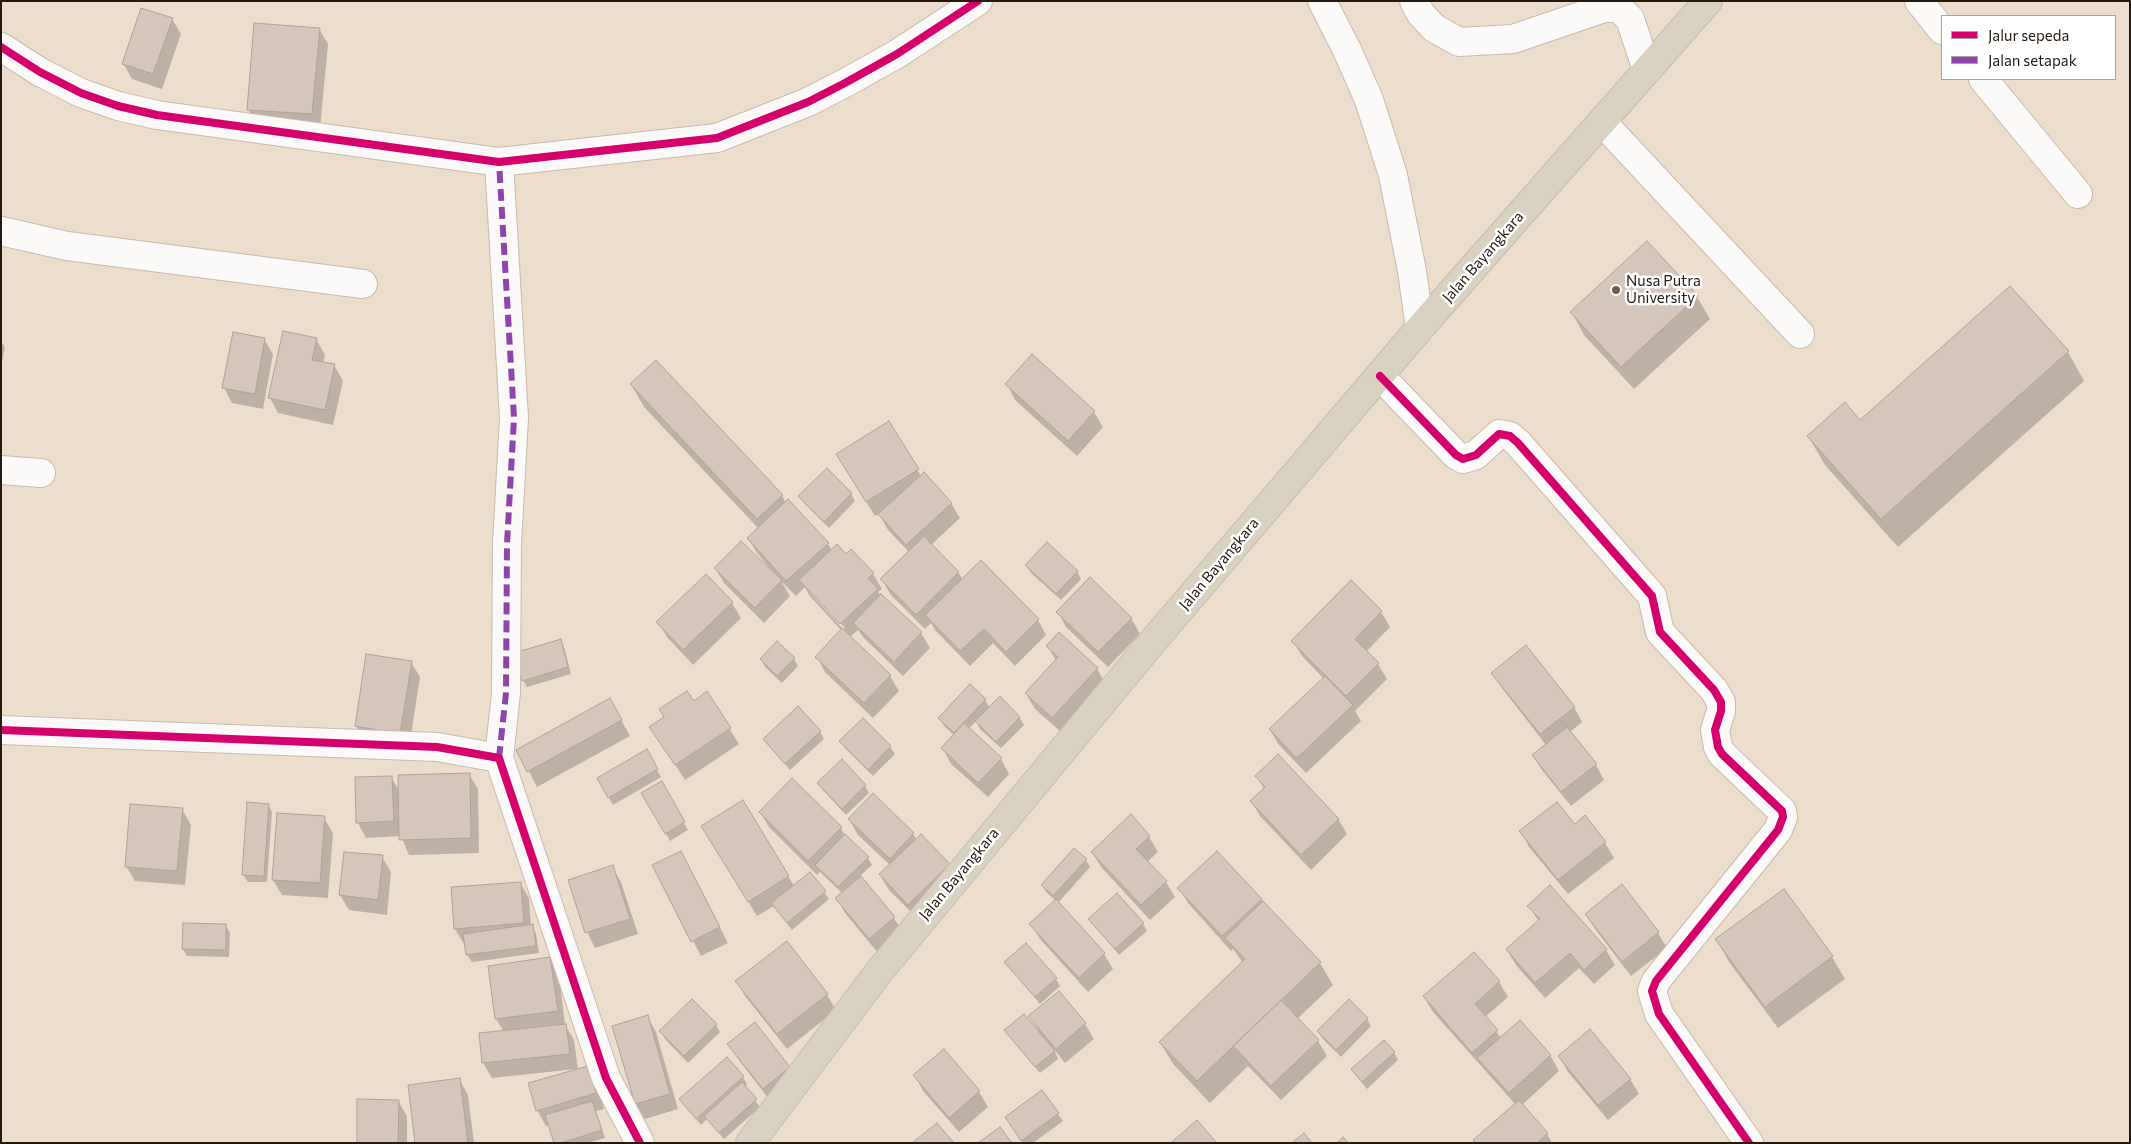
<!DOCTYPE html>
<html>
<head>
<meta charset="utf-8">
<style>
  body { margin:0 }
  #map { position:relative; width:2131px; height:1144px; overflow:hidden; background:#edddcd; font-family:Commissioner,sans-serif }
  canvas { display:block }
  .frame { position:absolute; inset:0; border:2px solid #241a0f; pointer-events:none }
  .legend { position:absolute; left:1941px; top:15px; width:175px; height:65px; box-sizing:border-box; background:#fff; border:1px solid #a7a39f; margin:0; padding:6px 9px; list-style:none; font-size:15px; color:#241a0f }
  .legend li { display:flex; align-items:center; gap:10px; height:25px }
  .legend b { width:25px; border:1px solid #a7a39f }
</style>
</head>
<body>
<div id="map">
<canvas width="2131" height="1144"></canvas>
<div class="frame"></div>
<ul class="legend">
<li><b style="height:6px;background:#d6006c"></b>Jalur sepeda</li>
<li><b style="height:6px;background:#8e44ad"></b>Jalan setapak</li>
</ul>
</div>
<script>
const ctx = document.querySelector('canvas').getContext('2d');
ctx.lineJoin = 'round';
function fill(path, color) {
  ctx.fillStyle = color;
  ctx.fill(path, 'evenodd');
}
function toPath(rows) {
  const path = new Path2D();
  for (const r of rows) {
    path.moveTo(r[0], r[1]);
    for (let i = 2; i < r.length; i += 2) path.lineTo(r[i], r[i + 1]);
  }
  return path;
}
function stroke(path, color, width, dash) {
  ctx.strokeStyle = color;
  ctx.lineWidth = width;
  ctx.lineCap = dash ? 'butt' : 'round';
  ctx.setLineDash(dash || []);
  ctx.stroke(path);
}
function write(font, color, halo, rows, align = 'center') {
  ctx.font = font + ' Commissioner,sans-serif';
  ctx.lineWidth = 5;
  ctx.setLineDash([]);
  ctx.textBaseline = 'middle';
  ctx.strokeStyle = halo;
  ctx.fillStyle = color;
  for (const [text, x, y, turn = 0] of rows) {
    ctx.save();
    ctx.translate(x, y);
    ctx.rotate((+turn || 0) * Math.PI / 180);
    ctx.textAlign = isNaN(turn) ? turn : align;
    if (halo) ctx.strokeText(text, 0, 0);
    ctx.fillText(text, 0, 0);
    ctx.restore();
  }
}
fill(toPath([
  [172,19,181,34,162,89,132,79,123,63],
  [319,29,328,44,320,129,257,125,248,109],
  [1647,243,1697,297,1710,319,1634,389,1584,335,1572,313],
  [2010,287,2068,352,2084,381,1898,547,1825,465,1808,436,1860,422],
  [264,339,273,354,263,409,232,403,224,388],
  [316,339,325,355,323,363,334,365,343,381,333,425,278,413,270,398],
  [1,341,5,347,1,368],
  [631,384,782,496,786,503,828,544,832,551,846,556,873,574,882,589,878,592,881,596,921,633,930,648,903,676,864,638,858,630,850,637,890,676,899,691,873,718,825,672,817,657,842,631,809,595,805,587,796,596,781,581,790,596,764,623,724,583,715,568,769,567,757,553,748,538,758,528,644,407],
  [811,591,845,628,843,629,810,593],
  [1007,384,1094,412,1103,427,1077,456,1015,400],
  [888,423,921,476,951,503,960,518,931,545,958,572,963,580,1038,620,1046,635,1015,666,993,643,970,666,935,630,931,623,925,629,890,594,882,579,909,552,888,530,879,514,875,516,846,470],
  [827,469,851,494,855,501,829,528,804,503,800,496],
  [1026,565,1077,571,1081,579,1061,600,1031,573],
  [706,576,732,603,741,618,693,665,667,637,658,622],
  [1351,582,1381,612,1390,627,1366,652,1378,664,1387,679,1355,711,1361,721,1306,773,1279,745,1270,730,1324,679,1302,656,1293,641],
  [1058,612,1131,618,1140,634,1108,667,1066,627],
  [560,640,564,647,571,674,527,687,523,680],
  [1048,646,1097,669,1106,684,1061,732,1035,709,1026,694,1056,661],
  [761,659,794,659,798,666,782,683,765,667],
  [411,662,420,677,409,748,365,741,356,726],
  [1493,673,1574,707,1582,722,1570,732,1596,765,1604,780,1571,806,1542,770,1533,755,1546,745,1502,688],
  [707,693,739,744,685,780,651,727],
  [610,700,630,736,537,787,518,750],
  [985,700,990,708,1019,717,1024,725,1001,748,980,729,976,721,969,729,1001,759,1009,774,988,797,951,764,943,749,955,736,944,726,940,718],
  [798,708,820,732,824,739,790,770,764,739],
  [863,719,890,747,895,754,873,776,845,748,841,741],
  [646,751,661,777,613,805,598,778],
  [469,774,478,789,479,853,409,855,401,836,366,838,358,823,391,777,400,792],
  [1257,776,1338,819,1347,834,1311,870,1260,816,1251,801,1264,789],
  [661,783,688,830,670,841,643,793],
  [819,783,865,786,869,793,846,815,823,790],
  [743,802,794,886,810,873,829,899,792,930,774,906,757,916,712,841],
  [268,805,272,812,267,882,248,882,243,874],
  [182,809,191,825,185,885,135,881,126,866],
  [760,812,841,828,845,836,868,858,872,865,860,876,894,918,903,933,878,953,845,913,837,898,842,893,820,872,817,875,769,827],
  [1131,816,1149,837,1158,852,1147,862,1166,882,1175,897,1150,920,1101,867,1092,852],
  [324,818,333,833,328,898,282,895,273,880],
  [849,819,913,834,917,840,949,865,958,880,918,919,889,890,880,875,890,865,858,835],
  [1574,826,1605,843,1614,858,1568,894,1529,847,1521,831],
  [681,852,728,943,701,956,654,866],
  [382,857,391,872,387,915,349,910,340,895],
  [1086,860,1090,867,1058,903,1104,954,1113,969,1088,992,1040,939,1031,924,1056,901,1046,892,1042,885],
  [612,867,621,882,638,934,595,948,587,932],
  [520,883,529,898,531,926,536,933,539,953,472,962,467,955,466,944,464,944,455,929],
  [1622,886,1658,933,1667,948,1631,976,1595,929,1586,914],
  [1550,887,1606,950,1615,965,1594,984,1579,968,1545,998,1516,965,1507,950,1539,922,1529,906],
  [1179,888,1261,899,1320,963,1333,985,1297,1019,1318,1041,1327,1056,1281,1100,1248,1066,1210,1103,1173,1064,1160,1042,1243,963,1233,949,1231,951,1188,903],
  [1783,890,1832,957,1845,979,1778,1028,1729,962,1717,940],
  [1090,919,1143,924,1147,931,1119,955],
  [184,925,226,926,230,933,229,957,187,956,183,949],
  [786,942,827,995,836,1010,787,1049,745,996,737,981],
  [550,959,559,974,565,1025,574,1040,578,1070,596,1082,604,1109,596,1111,605,1138,588,1143,555,1143,549,1125,546,1126,537,1110,576,1069,492,1078,483,1063,480,1034,504,1032,496,1019],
  [1006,963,1056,979,1060,986,1040,1004],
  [1499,982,1508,997,1485,1017,1501,1038,1550,1055,1559,1071,1522,1105,1547,1134,1552,1143,1475,1143,1515,1104,1433,1012,1424,997],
  [647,1016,656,1032,678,1109,645,1119,636,1104],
  [1030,1016,1085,1024,1094,1039,1065,1063,1054,1049,1058,1059,1040,1073,1006,1031,1039,1032],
  [1367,1019,1371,1026,1341,1057,1322,1038,1318,1031],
  [755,1024,789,1068,798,1083,772,1103,738,1059,729,1044],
  [716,1025,720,1032,688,1063,665,1039,661,1031],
  [944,1050,979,1092,988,1107,959,1132,923,1091,915,1075],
  [1394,1053,1398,1060,1367,1089,1352,1070],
  [1559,1056,1630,1079,1639,1094,1608,1120,1568,1072],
  [727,1059,743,1077,747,1084,745,1087,760,1107,724,1139,707,1119,701,1125,681,1100],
  [459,1079,468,1095,474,1143,417,1143],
  [1042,1092,1063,1121,1033,1143,1023,1143,1011,1124],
  [398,1101,407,1116,407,1143,358,1143]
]), '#0003');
const building = toPath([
  [141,8,173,18,153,74,122,64,141,8],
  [254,23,320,28,312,114,247,110,254,23],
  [1647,241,1698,296,1621,367,1570,312,1647,241],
  [2010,286,2069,351,1881,519,1807,436,1845,402,1860,420,2010,286],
  [283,331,317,338,312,360,335,364,325,410,268,398,283,331],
  [233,332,265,338,255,394,222,388,233,332],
  [1032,354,1095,411,1068,441,1005,384,1032,354],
  [656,360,783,495,757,519,630,384,656,360],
  [889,421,919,469,866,502,836,454,889,421],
  [827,468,852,493,824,522,798,496,827,468],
  [924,472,952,503,906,545,878,514,924,472],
  [788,499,829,543,786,581,747,538,788,499],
  [924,536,959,572,916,615,880,579,924,536],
  [741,541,782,580,755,608,714,568,741,541],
  [1047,542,1078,571,1056,594,1025,565,1047,542],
  [837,544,846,554,851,549,874,573,868,578,878,589,840,624,799,580,837,544],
  [981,560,1039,619,1006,652,984,629,960,651,925,615,981,560],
  [706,574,733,602,683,650,656,622,706,574],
  [1090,577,1132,618,1098,652,1056,612,1090,577],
  [1351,580,1382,611,1355,639,1379,663,1346,696,1291,641,1351,580],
  [881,594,922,632,894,662,853,623,881,594],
  [842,628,891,675,864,703,815,657,842,628],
  [1059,632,1098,668,1052,718,1025,693,1058,657,1046,646,1059,632],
  [561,639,568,667,522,681,514,653,561,639],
  [777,641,795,658,777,676,760,659,777,641],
  [1526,645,1575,707,1540,734,1491,673,1526,645],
  [366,654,412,661,400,734,355,726,366,654],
  [1325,676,1353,705,1297,758,1269,729,1325,676],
  [970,684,986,699,954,733,938,718,970,684],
  [687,691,694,701,707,691,731,728,675,765,649,727,664,717,659,709,687,691],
  [1000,696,1020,717,996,742,975,721,1000,696],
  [610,698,622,720,527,772,516,750,610,698],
  [798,706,821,731,785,764,763,739,798,706],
  [863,718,891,746,868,770,839,741,863,718],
  [964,723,1002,758,978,783,941,748,964,723],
  [1567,727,1597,764,1561,792,1532,755,1567,727],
  [647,749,658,769,608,798,597,778,647,749],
  [1278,754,1339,819,1301,855,1250,801,1265,787,1255,776,1278,754],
  [842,759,866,785,842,809,817,783,842,759],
  [470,773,471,838,399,840,398,775,470,773],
  [392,776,394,821,356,823,355,777,392,776],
  [792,778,842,827,808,861,759,812,792,778],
  [662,781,685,822,665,834,641,793,662,781],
  [873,793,914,833,890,859,848,819,873,793],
  [743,800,789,876,748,902,701,826,743,800],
  [247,802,269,804,264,876,242,875,247,802],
  [1557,802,1575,824,1585,815,1606,842,1558,880,1519,831,1557,802],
  [130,804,183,808,177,871,125,867,130,804],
  [277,813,325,816,320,883,272,880,277,813],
  [1131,814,1150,836,1136,849,1167,881,1141,905,1091,852,1131,814],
  [845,834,869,857,838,887,815,865,845,834],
  [921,834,950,864,908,905,879,874,921,834],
  [1074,848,1087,859,1053,896,1041,885,1074,848],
  [681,851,720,927,691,942,652,865,681,851],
  [1217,851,1262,899,1222,936,1177,888,1217,851],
  [344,852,383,855,378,900,339,895,344,852],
  [613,865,630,919,585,933,568,880,613,865],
  [810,872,826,891,787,923,771,903,810,872],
  [861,876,895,917,869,939,835,898,861,876],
  [521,882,524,923,454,929,451,887,521,882],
  [1622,884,1659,932,1622,962,1585,914,1622,884],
  [1550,885,1607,949,1584,970,1570,953,1535,983,1506,949,1540,919,1527,906,1550,885],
  [1784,889,1833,956,1765,1007,1715,939,1784,889],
  [1117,893,1144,923,1115,949,1088,919,1117,893],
  [1056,899,1105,953,1079,978,1029,924,1056,899],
  [1263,901,1321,962,1197,1081,1159,1042,1245,959,1225,938,1263,901],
  [183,923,226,924,226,950,182,949,183,923],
  [533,924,536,946,466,955,463,934,533,924],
  [787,941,828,994,777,1034,735,981,787,941],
  [1026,943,1057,978,1035,997,1004,962,1026,943],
  [1474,952,1500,981,1475,1004,1498,1030,1472,1053,1423,996,1474,952],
  [550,957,558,1011,495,1019,488,966,550,957],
  [1059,991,1086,1023,1056,1049,1028,1016,1059,991],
  [692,999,717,1024,684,1056,659,1031,692,999],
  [1349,999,1368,1018,1336,1050,1317,1031,1349,999],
  [1281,1000,1319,1040,1271,1086,1233,1046,1281,1000],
  [1024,1014,1055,1051,1035,1067,1004,1030,1024,1014],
  [648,1015,670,1094,635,1104,612,1026,648,1015],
  [1520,1020,1551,1055,1509,1093,1477,1058,1520,1020],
  [755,1022,790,1067,763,1089,727,1044,755,1022],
  [566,1024,570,1054,482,1063,479,1033,566,1024],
  [1590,1029,1631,1079,1598,1105,1558,1056,1590,1029],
  [1384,1040,1395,1052,1362,1082,1351,1069,1384,1040],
  [944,1049,980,1091,949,1118,913,1075,944,1049],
  [727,1057,744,1076,696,1119,679,1099,727,1057],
  [588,1066,596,1093,536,1111,528,1083,588,1066],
  [460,1078,468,1143,415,1143,408,1085,460,1078],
  [742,1082,757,1099,719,1133,704,1116,742,1082],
  [1042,1090,1059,1113,1021,1141,1005,1117,1042,1090],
  [357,1099,399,1100,398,1143,357,1143,357,1099],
  [1519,1100,1548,1133,1537,1143,1475,1143,1473,1140,1519,1100],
  [592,1101,602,1130,561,1143,554,1143,545,1115,592,1101],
  [1197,1120,1217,1143,1172,1143,1172,1142,1197,1120],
  [937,1123,954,1143,912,1143,937,1123],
  [1000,1127,1012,1143,978,1143,1000,1127],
  [1304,1133,1312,1143,1292,1143,1304,1133],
  [1343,1137,1348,1143,1337,1143,1343,1137]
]);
fill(building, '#d6c5ba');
stroke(building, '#b0a299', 1);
const minor = toPath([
  [1322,1,1347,50,1369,100,1393,175,1412,271,1420,328],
  [1414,1,1421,14,1434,28,1459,42,1513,39,1604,8,1619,8,1630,19,1647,70],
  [1919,1,1942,30],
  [1,47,40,72,81,93,118,106,157,115,499,162,717,138,808,102,845,83,897,54,978,1],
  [1983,79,2078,194],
  [1602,122,1800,334],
  [1,231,67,246,363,284],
  [1380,376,1456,455,1463,459,1476,455,1499,434,1510,436,1518,443,1652,596,1660,632,1714,690,1721,702,1721,711,1715,730,1718,747,1722,754,1782,811,1783,817,1778,830,1656,981,1652,991,1659,1014,1749,1143],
  [1,470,41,473],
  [1,730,437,747,499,758,606,1078,640,1143],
  [499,758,506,693,507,544,514,418,499,162]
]);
const highway = toPath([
  [750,1143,878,973,1154,640,1420,328,1708,1]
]);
stroke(minor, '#c7bbae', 30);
stroke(highway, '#c4bdb4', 30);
stroke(minor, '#fcfaf8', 28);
stroke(highway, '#d9d2c0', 28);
stroke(toPath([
  [499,758,506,693,507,544,514,418,499,162,504,162]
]), '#8e44ad', 6, [12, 6]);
stroke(toPath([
  [1,47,40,72,81,93,118,106,157,115,499,162,717,138,808,102,845,83,897,54,978,1],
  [1380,376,1456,455,1463,459,1476,455,1499,434,1510,436,1518,443,1652,596,1660,632,1714,690,1721,702,1721,711,1715,730,1718,747,1722,754,1782,811,1783,817,1778,830,1656,981,1652,991,1659,1014,1749,1143],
  [1,730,437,747,499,758,606,1078,640,1143]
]), '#d6006c', 8);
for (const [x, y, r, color] of [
  [1616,290,5,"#6a5e52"]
]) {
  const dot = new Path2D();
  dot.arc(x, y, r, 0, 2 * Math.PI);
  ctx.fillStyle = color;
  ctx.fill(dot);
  stroke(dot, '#fff', 2);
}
write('15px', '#241a0f', '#fff', [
  ["Jalan Bayangkara",1483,257,-49],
  ["Jalan Bayangkara",1219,564,-50],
  ["Jalan Bayangkara",959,874,-50]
]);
write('15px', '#241a0f', '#fff', [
  ["Nusa Putra",1626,281],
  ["University",1626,298]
], 'left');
</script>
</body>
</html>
